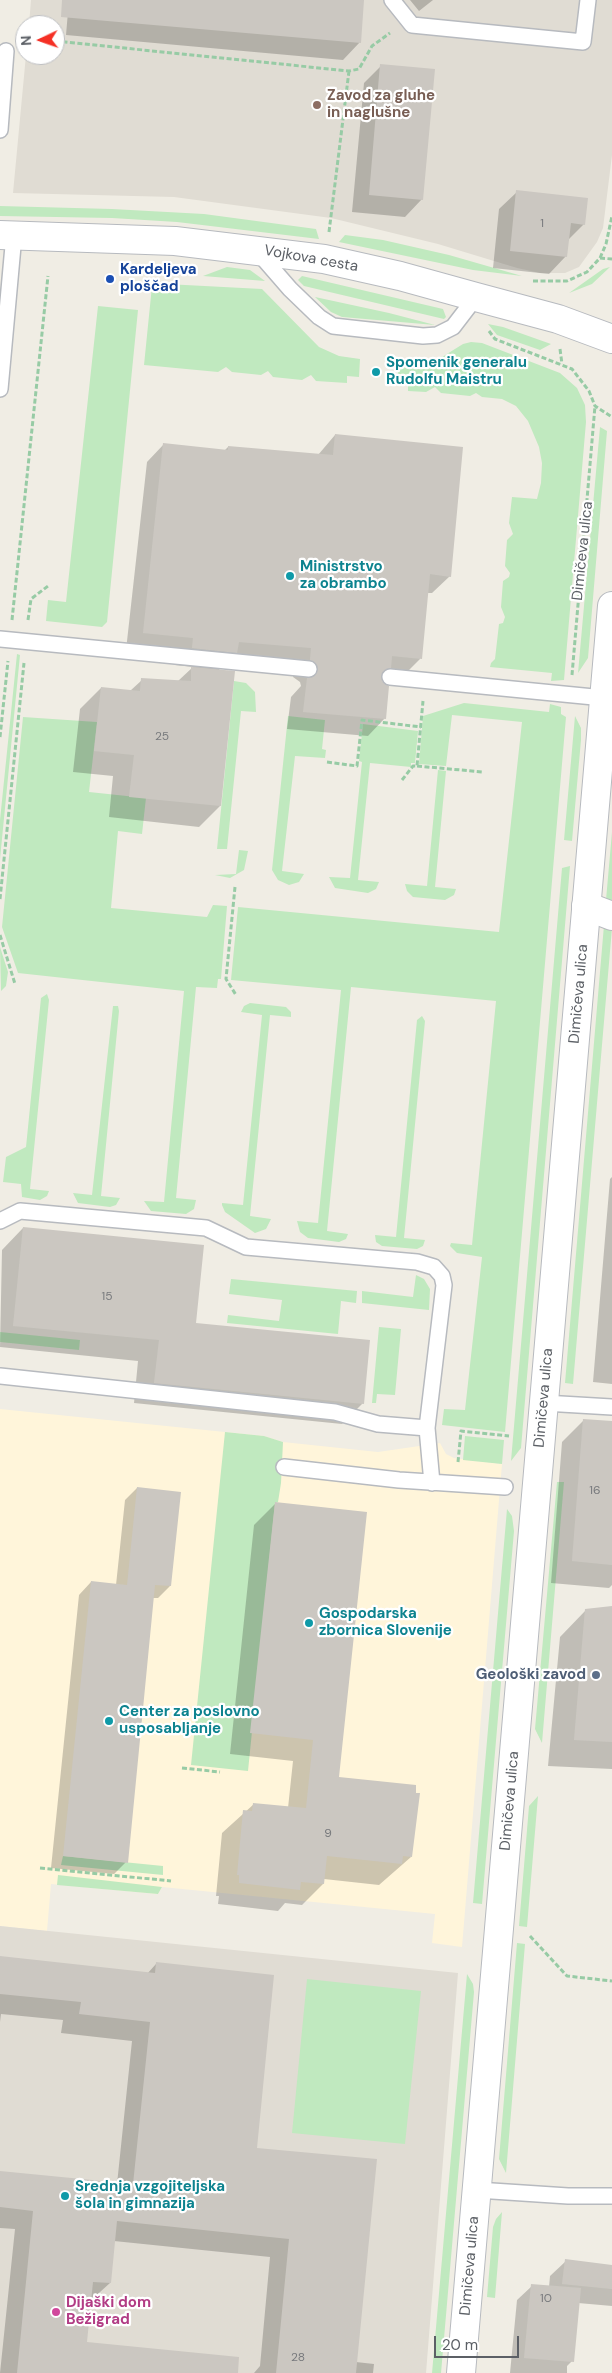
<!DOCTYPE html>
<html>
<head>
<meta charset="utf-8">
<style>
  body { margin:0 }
  #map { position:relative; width:612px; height:2373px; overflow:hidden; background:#f0ede4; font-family:"DM Sans",sans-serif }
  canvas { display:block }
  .north { position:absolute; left:15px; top:15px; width:50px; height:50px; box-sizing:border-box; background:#fff; border:1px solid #bebfc2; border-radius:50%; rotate:267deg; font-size:14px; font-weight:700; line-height:20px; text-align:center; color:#5c6066 }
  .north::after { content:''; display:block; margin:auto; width:18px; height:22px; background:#f53025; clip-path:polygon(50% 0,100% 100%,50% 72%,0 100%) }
  .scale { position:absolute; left:434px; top:2336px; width:85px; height:22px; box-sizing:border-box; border:2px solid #5c6066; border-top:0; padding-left:6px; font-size:15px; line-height:18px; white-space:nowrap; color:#5c6066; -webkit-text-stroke:4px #fff; paint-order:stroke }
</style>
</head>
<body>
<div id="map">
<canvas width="612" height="2373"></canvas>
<div class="north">N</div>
<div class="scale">20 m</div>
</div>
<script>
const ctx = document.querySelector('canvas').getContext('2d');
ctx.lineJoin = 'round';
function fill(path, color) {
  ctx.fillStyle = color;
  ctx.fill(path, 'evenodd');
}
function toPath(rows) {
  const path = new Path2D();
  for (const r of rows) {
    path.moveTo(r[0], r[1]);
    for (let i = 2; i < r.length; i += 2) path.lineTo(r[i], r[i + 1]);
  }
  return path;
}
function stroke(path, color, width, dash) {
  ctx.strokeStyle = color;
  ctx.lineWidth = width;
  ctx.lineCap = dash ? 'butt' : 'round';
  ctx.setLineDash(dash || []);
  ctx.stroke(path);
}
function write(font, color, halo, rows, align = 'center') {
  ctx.font = font + ' "DM Sans",sans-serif';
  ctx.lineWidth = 4.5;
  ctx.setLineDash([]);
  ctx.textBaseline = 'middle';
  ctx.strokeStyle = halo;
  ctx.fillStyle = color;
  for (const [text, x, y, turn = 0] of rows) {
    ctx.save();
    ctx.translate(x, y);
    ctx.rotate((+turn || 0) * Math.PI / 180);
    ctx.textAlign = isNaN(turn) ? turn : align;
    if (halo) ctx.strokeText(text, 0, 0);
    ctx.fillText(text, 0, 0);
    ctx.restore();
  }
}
fill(toPath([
  [0,1409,264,1436,283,1442,378,1452,440,1443,446,1454,454,1458,502,1464,462,1947,432,1943,435,1914,162,1887,158,1894,51,1884,47,1931,0,1926]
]), '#fff5da');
fill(toPath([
  [31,0,612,0,612,155,603,228,597,242,579,267,565,273,540,273,517,268,438,244,331,218,174,197,13,193,26,55,55,55,55,25,29,25],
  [0,1926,458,1973,426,2373,0,2373]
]), '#e0dcd3');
fill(toPath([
  [0,206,112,209,204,214,316,229,319,239,177,222,112,218,0,216],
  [345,235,383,240,449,255,522,276,473,270,339,242],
  [227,267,250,270,265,281,203,276],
  [610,267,592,284,569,293,603,269],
  [302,276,443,309,446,317,444,319,304,286,298,280],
  [166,284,262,289,319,347,339,356,360,359,359,377,347,376,347,383,316,381,311,375,302,380,273,377,268,371,261,375,232,372,226,367,218,372,144,365,152,286],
  [315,297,389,313,435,325,342,317,331,312],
  [98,306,138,310,107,622,102,627,46,621,48,600,66,602],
  [488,324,503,327,551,344,540,350,497,335],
  [471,342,482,343,560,373,577,388,585,405,586,422,564,680,551,681,552,673,490,667,491,663,495,659,499,624,503,623,505,617,501,607,503,581,509,577,510,573,505,566,507,540,513,534,509,523,512,497,537,499,541,483,542,463,539,447,528,421,516,406,502,399,482,397,476,393,470,396,441,393,435,387,426,392,408,391,408,382,397,381,399,363,434,362,463,344],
  [600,427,607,431,588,658,578,673],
  [17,654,20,655,0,859,0,820],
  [234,681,246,683,255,692,256,712,241,711,227,849,217,849],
  [464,703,549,712,550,704,561,707,561,714,566,717,505,1432,442,1425,444,1409,465,1410,482,1257,457,1253,450,1246,451,1243,472,1245,496,1001,351,987,327,1231,348,1234,346,1239,339,1242,308,1238,300,1232,297,1221,318,1223,341,990,231,980,238,907,499,932,522,722,452,715,446,766,419,764,423,716],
  [288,716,325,720,322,749,326,750,325,758,295,756,282,871,304,874,299,882,289,885,278,880,272,870],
  [575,716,581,728,581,740,572,841,564,840],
  [23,717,97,722,89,792,146,798,142,834,118,831,111,908,207,917,213,905,227,906,221,979,218,979,217,988,196,987,176,1198,196,1200,194,1209,186,1214,151,1211,144,1201,164,1202,184,991,18,973,2,927],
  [363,724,418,731,415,763,411,763,411,767,370,763,358,880,379,882,376,889,368,893,335,888,329,877,350,878,362,762,359,761],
  [438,770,446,771,435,887,456,889,454,895,445,900,413,897,407,891,405,884,427,886],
  [612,832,612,902,606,900],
  [239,850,248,851,244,870,230,878,215,875,236,874],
  [570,866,521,1448,511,1461,562,868],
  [604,925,612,928,573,1384,565,1383],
  [0,947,8,972,6,986,1,991],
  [47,994,49,1000,30,1189,49,1191,47,1196,40,1200,22,1197,21,1184,3,1182,6,1157,26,1147,41,998],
  [250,1003,286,1007,291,1012,291,1017,270,1015,250,1216,271,1219,266,1229,255,1233,225,1212,222,1205,222,1203,243,1205,262,1015,241,1012,244,1006],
  [113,1006,118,1006,119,1011,101,1196,120,1198,116,1205,110,1207,78,1203,73,1193,92,1195],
  [422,1016,425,1021,404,1238,425,1240,423,1246,417,1249,382,1246,376,1242,375,1235,396,1237,417,1020],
  [416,1275,424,1279,430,1289,429,1310,362,1303,362,1291,413,1297],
  [231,1279,357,1291,356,1303,341,1301,338,1334,227,1323,228,1315,279,1321,282,1300,229,1294],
  [379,1327,401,1329,395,1395,377,1394,376,1403,372,1403],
  [0,1332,80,1340,79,1350,0,1342],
  [225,1432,264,1436,283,1442,281,1483,278,1502,275,1503,248,1771,191,1765],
  [465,1436,504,1440,502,1464,463,1460],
  [557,1482,564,1482,542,1743,535,1729],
  [507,1509,512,1516,514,1531,482,1904,473,1903],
  [538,1796,527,1927,519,1926,529,1806],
  [63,1856,163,1866,163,1875,61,1865],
  [58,1875,162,1887,158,1894,57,1885],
  [517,1943,525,1944,506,2173,499,2159],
  [467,1974,473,1984,474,1992,441,2373,432,2373],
  [307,1979,421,1991,405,2144,292,2133],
  [502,2212,495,2298,487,2297,493,2227,496,2219]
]), '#c0e9bf');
fill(toPath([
  [69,0,363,0,360,42,343,60,66,35],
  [410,0,433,0,419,11],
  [381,66,422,199,405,217,352,212,364,83],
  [517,192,584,224,568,240,566,256,549,274,493,268,499,209],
  [335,435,450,576,432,593,427,593,420,659,403,676,383,674,381,676,385,718,368,736,287,729,291,697,301,686,300,682,293,677,295,665,229,659,218,671,220,806,199,827,109,817,113,776,73,772,80,709,101,688,130,691,142,680,178,681,193,667,175,665,176,654,126,650,147,462,164,444,224,451,228,447,318,455],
  [612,1177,612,1384,593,1382,610,1179],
  [23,1228,194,1324,363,1403,342,1424,134,1403,138,1361,0,1347,2,1250],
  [584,1420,612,1422,612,1585,609,1588,551,1583,562,1442],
  [137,1488,170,1586,158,1598,153,1598,126,1862,114,1874,51,1868,79,1595,91,1582,116,1585,125,1500],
  [276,1503,337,1778,411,1857,379,1885,324,1879,323,1884,302,1905,285,1903,278,1911,218,1904,219,1896,216,1896,222,1833,254,1804,288,1808,293,1761,230,1754,254,1525],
  [612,1607,612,1769,548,1766,560,1637,586,1610],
  [0,1958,147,1974,156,1964,255,2149,356,2362,374,2364,373,2373,254,2373,260,2366,270,2257,114,2241,110,2283,90,2301,85,2343,213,2373,0,2373,15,2229,0,2228,0,2172,117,2184,132,2041,61,2033,63,2020,1,2014,0,2022],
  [566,2261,612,2266,612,2306,578,2303,572,2361,567,2366,567,2373,510,2373,517,2300,532,2286,549,2287,550,2276]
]), '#0003');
fill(toPath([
  [62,0,364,0,361,43,61,17],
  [380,64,435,69,423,200,369,195],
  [516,190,588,198,585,225,571,223,567,257,510,251],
  [335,434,463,447,451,577,430,574,422,659,392,656,391,668,382,672,382,681,389,686,386,719,303,712,307,678,313,677,318,670,317,665,310,660,311,648,239,642,237,653,192,648,193,638,143,633,163,443,228,450,228,446,333,455],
  [191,667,235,671,221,806,129,797,134,755,94,751,101,687,140,691,141,678,191,681],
  [23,1227,204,1245,196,1323,370,1340,364,1404,154,1383,159,1340,13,1326],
  [583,1419,612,1421,612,1565,572,1561],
  [137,1487,181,1492,171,1586,155,1585,128,1863,63,1856,91,1581,127,1585],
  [275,1502,367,1512,339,1777,416,1785,416,1793,420,1793,412,1857,403,1856,402,1864,327,1856,324,1884,301,1882,300,1890,239,1883,239,1875,237,1875,243,1810,252,1811,253,1803,306,1808,313,1740,250,1733],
  [612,1606,612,1742,574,1740,585,1609],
  [0,1956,155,1973,156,1962,274,1975,257,2148,377,2159,356,2373,276,2373,289,2239,117,2221,111,2283,93,2282,87,2342,239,2357,238,2373,17,2373,33,2211,0,2207,0,2171,133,2184,150,2022,79,2014,81,2002,0,1994],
  [565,2259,612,2265,612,2289,562,2284],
  [531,2284,581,2288,574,2362,524,2358]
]), '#cbc7c1');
const service = toPath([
  [392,0,412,25,583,42,588,0],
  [0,130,6,51],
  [257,251,290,289,319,317,333,326,423,336,437,335,453,327,476,297],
  [0,389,14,235],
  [0,639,309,669],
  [390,677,604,698],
  [0,1221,20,1211,206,1228,246,1247,417,1262,434,1267,442,1276,444,1285,427,1428,432,1483],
  [0,1376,335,1412,378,1424,427,1428],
  [544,1403,612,1407],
  [284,1467,399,1480,505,1487],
  [477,2190,568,2196,612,2196]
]);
const minor = toPath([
  [586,906,612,916]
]);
const tertiary = toPath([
  [0,235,175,241,324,259,400,276,476,297,558,319,612,339],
  [461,2373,612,606]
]);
stroke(service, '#b7babf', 18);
stroke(minor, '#b7babf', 30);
stroke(tertiary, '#b7babf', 30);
stroke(toPath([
  [55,41,349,71,359,69,372,46,390,33],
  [329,232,349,71],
  [600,258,612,259],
  [533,281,567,281,587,272,600,258,606,244,612,216],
  [489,331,495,339,572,369,589,391,595,406,612,417],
  [560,349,562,364],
  [12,620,48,276],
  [28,620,31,599,48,586],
  [572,675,595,406],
  [0,737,8,661],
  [327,762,357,766,362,720,421,727],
  [417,766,483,772],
  [402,780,413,766,417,766,423,701],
  [235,887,226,979,236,995],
  [0,899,24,663],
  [0,935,15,984],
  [458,1462,461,1431,509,1436],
  [182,1768,220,1772],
  [40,1868,171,1881],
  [530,1936,567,1976,612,1981]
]), '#97cba5', 3, [5, 2.5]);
stroke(service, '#fff', 15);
stroke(minor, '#fff', 28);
stroke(tertiary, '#fff', 28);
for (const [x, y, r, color] of [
  [317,105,5,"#8d6e63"],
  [110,279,5,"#1a4fb4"],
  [376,372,5,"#0f9aa8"],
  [290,576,5,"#0f9aa8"],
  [309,1623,5,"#0f9aa8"],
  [596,1675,5,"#5c6f8a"],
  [109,1721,5,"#0f9aa8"],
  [65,2196,5,"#0f9aa8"],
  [56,2312,5,"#d1479c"]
]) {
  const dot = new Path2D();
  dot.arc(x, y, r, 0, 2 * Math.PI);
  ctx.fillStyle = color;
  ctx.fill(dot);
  stroke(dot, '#fff', 2);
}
write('12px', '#787a7d', null, [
  ["1",542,224],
  ["25",162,737],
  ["15",107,1297],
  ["16",595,1491],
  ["9",328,1834],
  ["10",546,2299],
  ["28",298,2358]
]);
write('bold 15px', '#785e54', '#fff', [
  ["Zavod za gluhe",327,96],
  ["in naglušne",327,113]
], 'left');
write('15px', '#5c6066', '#fff', [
  ["Vojkova cesta",311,259,10],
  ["Dimičeva ulica",583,551,-84],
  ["Dimičeva ulica",579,994,-85],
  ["Dimičeva ulica",544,1398,-85],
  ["Dimičeva ulica",510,1801,-85],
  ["Dimičeva ulica",470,2266,-85]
]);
write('bold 15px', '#164399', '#fff', [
  ["Kardeljeva",120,270],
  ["ploščad",120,287]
], 'left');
write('bold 15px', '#0d838f', '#fff', [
  ["Spomenik generalu",386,363],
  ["Rudolfu Maistru",386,380],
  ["Ministrstvo",300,567],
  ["za obrambo",300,584],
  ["Gospodarska",319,1614],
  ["zbornica Slovenije",319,1631],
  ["Center za poslovno",119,1712],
  ["usposabljanje",119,1729],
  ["Srednja vzgojiteljska",75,2187],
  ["šola in gimnazija",75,2204]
], 'left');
write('bold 15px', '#4e5e75', '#fff', [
  ["Geološki zavod",586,1675]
], 'right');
write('bold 15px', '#b23c85', '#fff', [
  ["Dijaški dom",66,2303],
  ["Bežigrad",66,2320]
], 'left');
</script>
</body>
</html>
